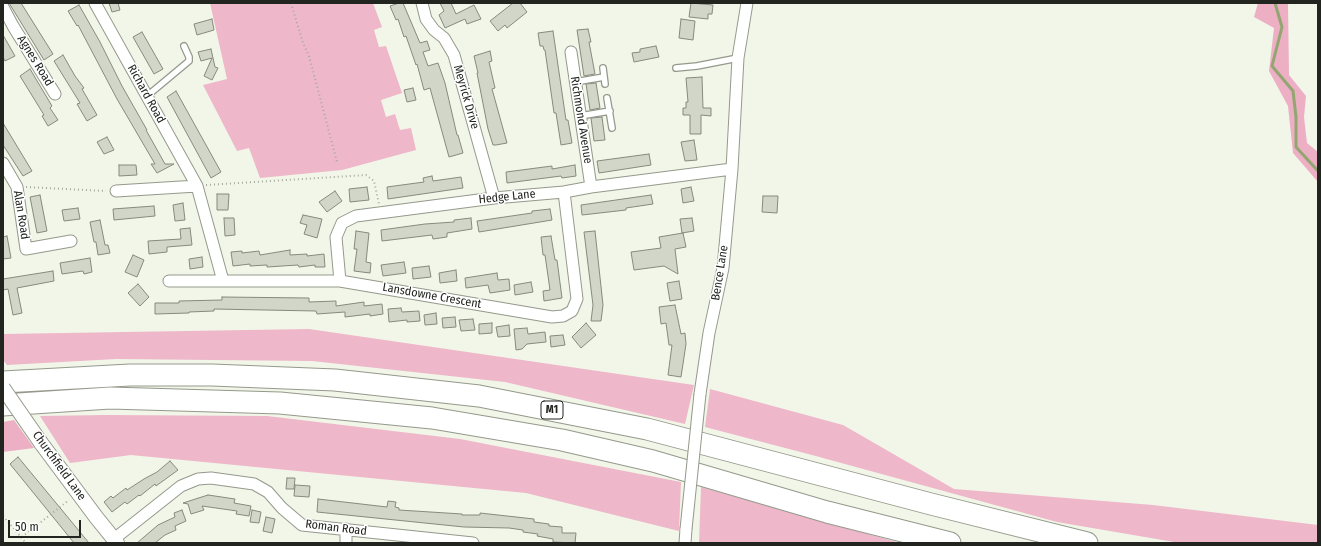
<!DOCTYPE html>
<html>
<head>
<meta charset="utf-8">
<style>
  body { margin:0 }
  #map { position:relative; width:1321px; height:546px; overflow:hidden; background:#f1f6e8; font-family:"Fira Sans Condensed",sans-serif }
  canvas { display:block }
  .frame { position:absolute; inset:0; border:4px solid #22241f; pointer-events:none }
  .scale { position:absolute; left:8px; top:520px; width:73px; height:18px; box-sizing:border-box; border:2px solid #22241f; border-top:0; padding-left:5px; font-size:12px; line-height:14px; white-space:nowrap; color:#22241f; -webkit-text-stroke:3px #fff; paint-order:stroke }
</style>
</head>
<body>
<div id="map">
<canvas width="1321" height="546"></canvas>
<div class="frame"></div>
<div class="scale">50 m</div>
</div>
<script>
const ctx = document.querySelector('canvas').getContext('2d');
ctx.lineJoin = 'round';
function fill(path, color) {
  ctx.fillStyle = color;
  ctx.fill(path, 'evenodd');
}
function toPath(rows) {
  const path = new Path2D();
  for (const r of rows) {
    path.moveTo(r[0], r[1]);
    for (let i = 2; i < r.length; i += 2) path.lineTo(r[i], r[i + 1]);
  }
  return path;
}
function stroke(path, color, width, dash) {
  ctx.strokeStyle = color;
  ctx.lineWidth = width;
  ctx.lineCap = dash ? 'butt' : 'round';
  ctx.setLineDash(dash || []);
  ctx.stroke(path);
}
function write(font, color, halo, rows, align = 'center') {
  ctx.font = font + ' "Fira Sans Condensed",sans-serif';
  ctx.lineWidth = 3;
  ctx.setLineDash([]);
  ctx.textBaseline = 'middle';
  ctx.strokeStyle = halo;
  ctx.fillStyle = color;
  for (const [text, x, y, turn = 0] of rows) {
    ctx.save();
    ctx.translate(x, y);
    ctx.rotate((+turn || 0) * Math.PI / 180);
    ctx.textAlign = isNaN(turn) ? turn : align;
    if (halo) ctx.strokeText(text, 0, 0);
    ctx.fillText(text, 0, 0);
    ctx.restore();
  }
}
fill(toPath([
  [210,3,373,3,382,27,374,30,379,47,386,46,402,93,381,100,386,117,395,114,400,130,411,128,416,150,342,170,260,178,249,148,237,151,203,85,227,79],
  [309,329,694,385,685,424,505,382,312,361,116,359,7,365,3,360,3,334],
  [710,389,843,425,954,489,1153,505,1318,525,1318,543,1180,543,1057,522,812,455,705,427],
  [105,415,267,416,460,439,681,482,679,531,526,493,131,455,70,463,40,416],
  [701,487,900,543,699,543]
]), '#eeb7ca');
fill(toPath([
  [1258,3,1288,3,1289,75,1306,96,1304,117,1307,143,1318,152,1318,182,1293,153,1288,106,1269,71,1274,28,1254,17],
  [14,420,34,448,3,452,3,422]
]), '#ecafc4');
stroke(toPath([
  [1275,3,1282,27,1272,66,1293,91,1296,117,1296,147,1318,171]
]), '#93a671', 3);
const building = toPath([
  [9,3,21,3,53,54,44,60,9,3],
  [109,3,118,3,120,10,112,12,109,3],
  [399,3,403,3,420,43,427,41,430,50,423,52,428,66,438,63,445,83,457,135,458,135,463,153,449,157,430,88,424,90,417,64,416,65,406,36,404,37,398,19,396,20,390,6,399,3],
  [440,3,451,3,456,14,474,5,481,19,467,24,465,19,445,28,439,15,444,11,440,3],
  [513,3,520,3,527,12,507,28,505,25,498,31,490,21,513,3],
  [691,3,713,5,712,14,708,14,708,19,689,17,691,3],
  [79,5,100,42,122,86,147,130,146,130,165,164,174,164,157,173,151,164,155,164,117,99,78,25,77,26,68,11,79,5],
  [212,19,214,30,197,35,194,24,212,19],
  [681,19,695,21,693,40,679,38,681,19],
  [588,29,591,42,589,42,595,74,584,76,577,30,588,29],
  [553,31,566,120,568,120,572,143,561,145,556,113,554,113,545,50,544,50,543,46,540,46,538,33,553,31],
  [142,32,163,69,154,74,133,37,142,32],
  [3,35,15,56,5,61,3,57,3,35],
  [656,46,659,57,634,62,632,53,640,52,640,49,656,46],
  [211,49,215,67,218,68,212,80,204,76,212,58,201,61,198,52,211,49],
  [490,51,492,61,489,62,495,88,492,89,507,143,496,145,493,145,488,129,477,73,478,73,474,56,490,51],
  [63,55,75,76,84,88,82,89,97,115,87,121,77,104,80,103,54,61,63,55],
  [30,69,52,106,50,108,58,120,48,126,42,116,44,115,20,76,30,69],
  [702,77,703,108,711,108,711,116,701,115,701,134,690,134,690,115,683,115,683,108,686,108,686,102,688,102,686,78,702,77],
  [596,83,600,108,590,110,586,84,596,83],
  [413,88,416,100,407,102,404,90,413,88],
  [176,91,221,172,211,178,167,97,176,91],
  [602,117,605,140,594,141,591,118,602,117],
  [3,123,32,171,23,176,3,145,3,123],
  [107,137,114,150,104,154,97,142,107,137],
  [694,140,697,160,685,161,681,142,694,140],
  [649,154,651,165,599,173,597,161,649,154],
  [119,165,136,165,137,175,119,176,119,165],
  [575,165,576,176,562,178,561,176,507,183,506,172,552,166,552,169,575,165],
  [432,176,433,181,461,177,463,188,388,199,387,187,424,182,423,178,432,176],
  [367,187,369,200,350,202,349,189,367,187],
  [691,187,694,201,683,203,681,189,691,187],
  [335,191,342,201,327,212,319,202,335,191],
  [217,194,229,194,228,210,217,210,217,194],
  [40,195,47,231,37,233,30,197,40,195],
  [651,195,653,204,626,208,626,210,582,215,581,205,651,195],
  [763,196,778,196,777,213,762,212,763,196],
  [183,203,185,220,175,221,173,205,183,203],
  [154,206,155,216,114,220,113,209,154,206],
  [78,208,80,219,64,221,62,210,78,208],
  [550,209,552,220,479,232,477,221,532,213,532,211,550,209],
  [303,215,322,219,317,238,304,234,307,225,300,223,303,215],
  [224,218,234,218,235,235,225,236,224,218],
  [471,218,472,229,447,233,447,237,433,239,432,235,382,241,381,230,425,224,454,222,454,220,471,218],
  [692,218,694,231,682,233,680,219,692,218],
  [100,220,105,245,108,245,110,253,98,255,96,242,94,242,90,222,100,220],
  [190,228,192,245,167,247,167,252,149,254,148,241,181,239,180,229,190,228],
  [356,231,369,233,366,262,371,263,370,273,354,271,357,249,354,249,356,231],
  [595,231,603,305,601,321,591,321,593,305,584,232,595,231],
  [683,233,686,247,675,249,678,274,664,266,634,270,631,252,661,248,659,237,683,233],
  [7,236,11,258,3,259,3,237,7,236],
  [551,236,555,260,557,260,562,298,544,301,543,291,550,290,545,255,543,255,541,237,551,236],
  [290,250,290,255,307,254,307,256,324,254,325,267,315,267,315,265,299,267,298,265,267,267,267,265,250,266,250,264,233,266,231,252,242,251,242,253,259,251,260,255,290,250],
  [133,255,144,260,137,277,125,272,133,255],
  [202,257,203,267,190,269,189,259,202,257],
  [90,258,92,272,84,274,83,271,62,274,60,263,90,258],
  [404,262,406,273,383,276,381,265,404,262],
  [429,266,431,277,413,279,412,268,429,266],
  [456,270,457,281,440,283,439,273,456,270],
  [53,271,54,281,17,288,22,313,13,315,8,289,3,290,3,279,53,271],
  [497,273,498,280,509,279,510,290,490,293,488,285,466,288,465,278,497,273],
  [679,281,682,299,670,301,667,283,679,281],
  [531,282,533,292,515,295,514,285,531,282],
  [138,284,149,297,140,306,128,293,138,284],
  [222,297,309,298,309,302,336,301,336,306,364,302,364,306,382,304,383,314,370,316,370,314,345,317,345,312,317,314,316,311,214,309,214,311,189,312,189,313,155,314,155,303,179,303,179,301,222,300,222,297],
  [675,305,681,334,685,333,686,344,681,377,668,375,672,345,669,345,666,323,661,324,659,307,675,305],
  [401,308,402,312,419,311,420,321,407,322,407,320,389,322,388,309,401,308],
  [436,313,437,324,425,325,424,315,436,313],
  [455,317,456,327,443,328,442,318,455,317],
  [473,319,475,330,461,331,459,320,473,319],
  [492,323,492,333,479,334,479,324,492,323],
  [586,323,596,335,581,348,572,337,586,323],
  [509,325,510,336,498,337,496,327,509,325],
  [527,328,528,334,545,332,546,342,527,344,522,349,516,350,514,329,527,328],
  [563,335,565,345,551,347,550,336,563,335],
  [18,457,61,509,89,543,74,543,49,512,10,464,18,457],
  [170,461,178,470,156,486,155,484,140,496,139,495,127,504,125,502,112,512,104,502,111,496,113,498,126,488,127,490,144,479,157,472,170,461],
  [287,478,295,478,294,489,286,489,287,478],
  [295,485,310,486,309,497,294,496,295,485],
  [208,495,235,499,234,503,251,506,249,516,236,514,237,511,202,506,204,510,191,514,188,504,183,503,208,495],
  [318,499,387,507,388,501,396,502,395,507,399,508,399,510,462,514,462,515,480,515,480,513,534,519,534,522,549,524,549,526,562,527,562,533,576,533,575,543,553,542,553,539,537,536,538,534,523,532,523,530,509,528,464,527,317,512,318,499],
  [182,510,186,521,175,526,176,530,165,535,155,543,137,543,158,525,175,517,174,513,182,510],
  [252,510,261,512,259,523,250,522,252,510],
  [266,517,275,519,272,533,263,531,266,517]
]);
fill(building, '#d1d6c8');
stroke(building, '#858a7d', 1);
const service = toPath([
  [603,68,605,84],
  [676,68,697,66,738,58],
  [575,82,604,77],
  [147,96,189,61,189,57,184,46],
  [607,98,612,128],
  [580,116,610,111]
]);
const minor = toPath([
  [95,3,197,186,223,281],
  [422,3,426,19,434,30,444,38,454,55,494,198],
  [3,7,13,26,55,94],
  [571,52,591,187],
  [3,163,17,187,26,249,71,241],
  [116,191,197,186],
  [169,281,340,281,552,317,563,316,572,311,577,299,564,192],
  [340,281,336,237,342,223,356,216,494,198,564,192,591,187,732,169],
  [700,394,709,333,723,268,732,169,738,58,747,3],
  [114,539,181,486,198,479,211,478,254,484,268,492,282,508,302,525,473,543],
  [346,543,346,529],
  [685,543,686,529]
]);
const tertiary = toPath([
  [41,443,96,517,117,543]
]);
const motorway = toPath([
  [3,382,130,375,212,375,335,380,479,396,647,429,931,504,1087,543],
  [3,405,110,398,280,403,432,418,562,440,653,461,827,512,950,543]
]);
stroke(service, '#94998c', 8);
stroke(minor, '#94998c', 13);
stroke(tertiary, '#94998c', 16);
stroke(motorway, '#94998c', 23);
stroke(toPath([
  [291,3,303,43,309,56,337,162],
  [206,185,366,175,374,181,379,204],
  [26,187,106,191],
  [3,516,26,543],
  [22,537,69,500]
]), '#a4a89e', 2, [1, 3]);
stroke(service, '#fff', 5.5);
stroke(minor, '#fff', 11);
stroke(tertiary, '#fff', 14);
stroke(motorway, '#fff', 21);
const minorBridge = toPath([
  [686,529,700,394]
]);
const tertiaryBridge = toPath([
  [3,388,41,443]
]);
stroke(minorBridge, '#94998c', 13, []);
stroke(tertiaryBridge, '#94998c', 16, []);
stroke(minorBridge, '#fff', 11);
stroke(tertiaryBridge, '#fff', 14);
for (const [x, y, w] of [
  [552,410,22]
]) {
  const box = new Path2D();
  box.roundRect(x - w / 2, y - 9, w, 18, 3);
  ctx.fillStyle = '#fff';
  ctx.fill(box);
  stroke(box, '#22241f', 1);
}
write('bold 11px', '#22241f', null, [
  ["M1",552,410]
]);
write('12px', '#22241f', '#fff', [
  ["Agnes Road",35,61,58],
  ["Richard Road",146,94,61],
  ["Meyrick Drive",466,97,74],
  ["Richmond Avenue",581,120,81],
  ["Hedge Lane",507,197,-6],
  ["Alan Road",21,215,81],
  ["Bence Lane",720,273,-81],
  ["Lansdowne Crescent",432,296,10],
  ["Churchfield Lane",59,466,54],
  ["Roman Road",336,528,7]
]);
</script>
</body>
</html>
